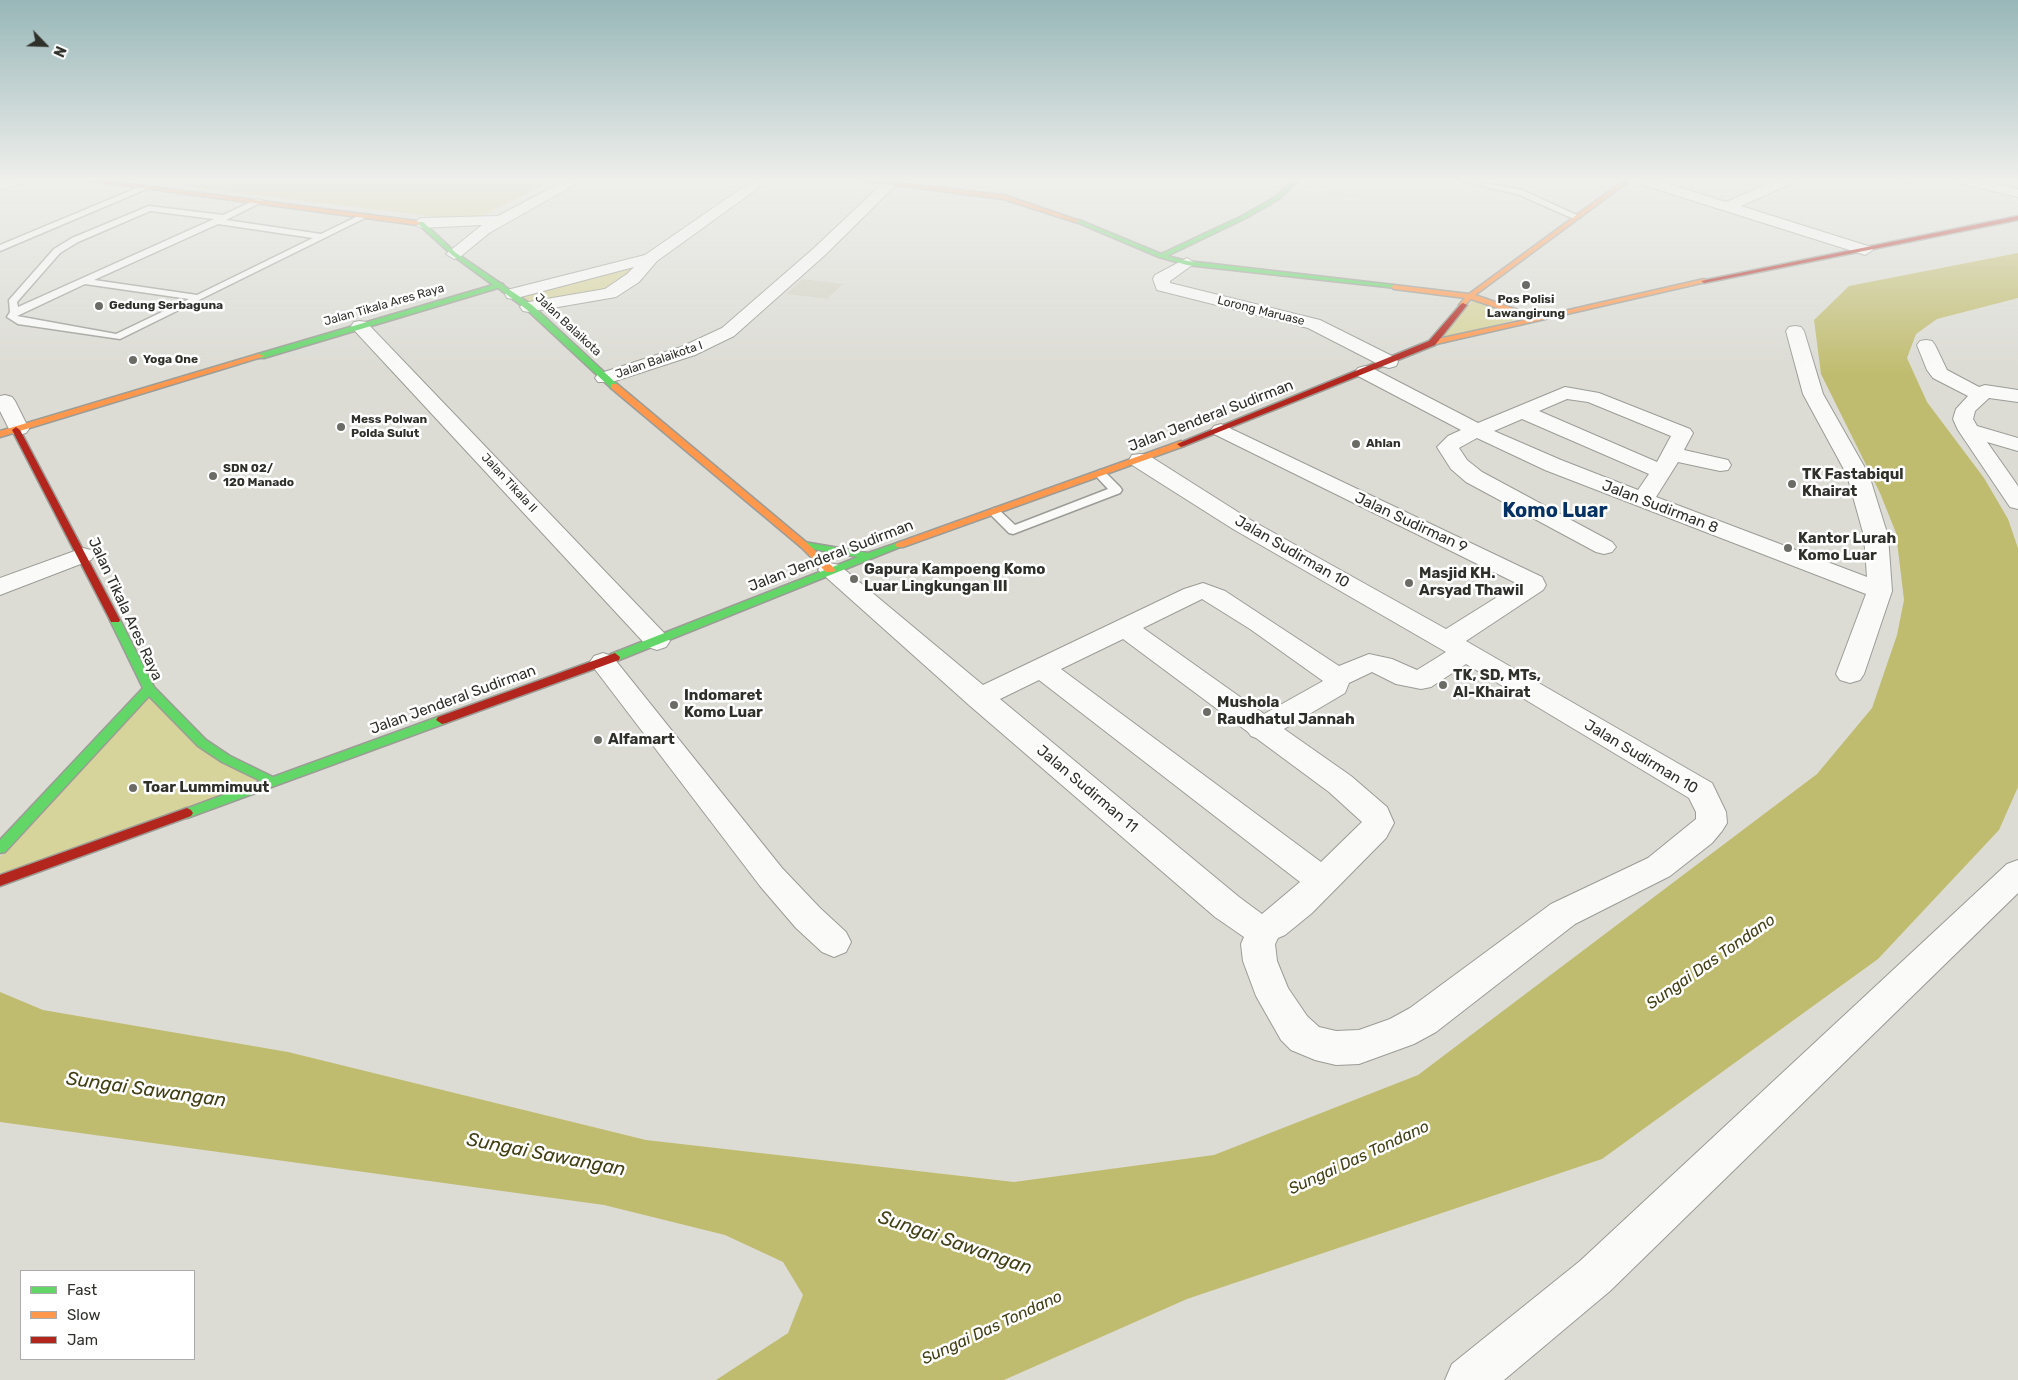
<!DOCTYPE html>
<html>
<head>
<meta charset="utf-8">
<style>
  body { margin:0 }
  #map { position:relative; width:2018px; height:1380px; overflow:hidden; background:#dcdcd5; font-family:Rubik,sans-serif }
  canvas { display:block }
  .legend { position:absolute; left:20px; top:1270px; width:175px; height:90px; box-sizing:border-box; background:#fff; border:1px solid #acacaa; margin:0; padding:6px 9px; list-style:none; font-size:15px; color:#30302b }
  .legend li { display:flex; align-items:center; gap:10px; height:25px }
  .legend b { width:25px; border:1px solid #acacaa }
  .north { position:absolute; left:20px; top:20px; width:50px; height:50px; -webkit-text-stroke:4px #fff; paint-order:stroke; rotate:114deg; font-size:14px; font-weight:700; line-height:20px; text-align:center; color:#30302b }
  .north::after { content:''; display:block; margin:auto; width:18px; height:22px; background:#30302b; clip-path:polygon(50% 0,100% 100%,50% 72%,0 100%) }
</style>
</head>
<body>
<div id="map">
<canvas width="2018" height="1380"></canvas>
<ul class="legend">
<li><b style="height:6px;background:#63d668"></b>Fast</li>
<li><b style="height:6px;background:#ff974d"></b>Slow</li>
<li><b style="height:6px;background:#b3261e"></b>Jam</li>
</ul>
<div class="north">N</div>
</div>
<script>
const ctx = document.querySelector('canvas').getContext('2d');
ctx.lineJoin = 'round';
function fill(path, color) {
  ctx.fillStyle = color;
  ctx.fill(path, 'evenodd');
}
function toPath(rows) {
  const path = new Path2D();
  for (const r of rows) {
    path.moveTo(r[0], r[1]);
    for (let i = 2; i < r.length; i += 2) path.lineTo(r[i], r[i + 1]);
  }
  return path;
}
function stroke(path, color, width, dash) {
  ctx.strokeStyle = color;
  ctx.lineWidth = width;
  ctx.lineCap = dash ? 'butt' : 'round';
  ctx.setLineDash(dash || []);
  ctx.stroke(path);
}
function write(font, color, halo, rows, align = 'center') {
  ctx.font = font + ' Rubik,sans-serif';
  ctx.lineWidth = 5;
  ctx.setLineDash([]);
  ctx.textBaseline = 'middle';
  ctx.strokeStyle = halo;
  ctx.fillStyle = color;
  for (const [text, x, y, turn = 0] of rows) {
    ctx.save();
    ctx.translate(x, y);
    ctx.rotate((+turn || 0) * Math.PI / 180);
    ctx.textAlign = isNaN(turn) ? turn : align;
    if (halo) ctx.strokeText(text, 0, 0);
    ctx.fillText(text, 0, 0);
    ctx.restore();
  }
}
fill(toPath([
  [803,279,843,284,827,299,786,294]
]), '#d2d2c4');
fill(toPath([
  [201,181,547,181,548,183,471,221,189,187],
  [647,260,616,288,533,305,520,297],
  [1474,299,1526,317,1438,340],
  [149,696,261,781,0,877,0,857]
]), '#d6d39b');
fill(toPath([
  [2018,253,2018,298,1937,319,1916,334,1907,358,1927,402,1984,478,2008,519,2018,548,2018,787,1999,830,1878,959,1602,1159,1187,1299,1004,1380,716,1380,788,1333,803,1295,783,1262,725,1235,604,1205,0,1122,0,992,43,1010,288,1052,646,1140,1014,1182,1214,1155,1418,1075,1817,774,1872,708,1897,635,1904,600,1896,533,1880,493,1821,374,1814,320,1849,286]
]), '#c0bc6f');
const lane = toPath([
  [1461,181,1475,181,1522,190,1581,217,1574,219,1517,194,1461,181],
  [1903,181,1913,181,1909,183,1903,181],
  [144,185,151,187,0,251,0,245,144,185],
  [257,199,264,201,226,220,321,234,362,214,369,216,120,339,18,324,7,317,10,312,9,300,54,249,72,238,149,206,223,215,257,199],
  [150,211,214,219,18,307,17,302,60,253,78,242,150,211],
  [218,224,313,238,197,295,94,280,218,224],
  [85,284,189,299,116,334,17,316,85,284],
  [1100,470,1104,471,1120,487,1122,490,1120,493,1013,534,1009,533,988,512,994,508,998,509,1015,525,1108,489,1094,474,1100,470]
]);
const street = toPath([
  [0,181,23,181,21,184,0,190,0,181],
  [564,181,581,181,489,233,460,257,454,259,446,254,482,225,421,228,413,223,421,218,498,216,564,181],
  [752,181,768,181,657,261,639,282,616,297,529,312,523,311,520,307,523,303,529,302,605,289,627,274,634,267,513,299,507,298,505,294,507,290,645,255,752,181],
  [885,181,900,181,825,255,734,336,695,355,612,382,598,382,595,378,598,374,681,347,722,328,813,249,885,181],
  [1638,181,1659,181,1726,202,1774,181,1792,181,1790,184,1741,206,1871,247,1873,250,1865,255,1859,253,1640,184,1638,181],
  [1960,181,1984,181,2018,189,2018,197,1962,184,1960,181],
  [1187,258,1195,263,1170,281,1170,283,1320,320,1396,358,1398,362,1396,366,1389,368,1382,366,1308,328,1157,290,1153,279,1155,275,1187,258],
  [360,321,366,322,666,635,670,641,666,647,657,650,648,647,354,330,351,326,354,322,360,321],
  [1795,326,1801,327,1804,331,1823,394,1869,475,1888,536,1892,591,1864,674,1860,680,1850,683,1840,680,1836,674,1866,594,1545,470,1477,438,1459,448,1467,460,1482,472,1612,542,1616,547,1612,552,1604,554,1596,552,1466,482,1451,469,1437,447,1448,436,1461,430,1358,376,1355,372,1358,368,1365,366,1372,368,1478,423,1565,387,1599,393,1690,429,1693,433,1684,450,1728,460,1731,465,1728,470,1720,471,1678,462,1656,497,1867,577,1864,536,1847,475,1803,394,1786,331,1789,327,1795,326],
  [1567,399,1588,402,1671,436,1657,462,1539,411,1567,399],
  [1522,419,1649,474,1638,490,1561,460,1494,431,1522,419],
  [1926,340,1932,341,1935,345,1947,370,1979,387,1985,385,2018,390,2018,402,1989,398,1975,411,1973,419,1977,426,2018,438,2018,451,1987,442,2018,486,2018,509,2010,507,1958,430,1953,419,1956,409,1968,396,1933,378,1927,370,1917,345,1920,341,1926,340],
  [5,395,12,397,15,401,29,429,26,433,19,435,12,433,9,429,0,411,0,396,5,395],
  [1221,424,1542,577,1546,585,1543,590,1466,641,1712,783,1726,812,1727,823,1722,831,1712,843,1670,876,1575,924,1436,1032,1414,1044,1359,1064,1336,1065,1315,1060,1291,1050,1281,1040,1256,996,1243,961,1241,944,1244,937,1215,917,969,705,818,570,821,565,830,563,839,565,983,685,1184,589,1203,583,1225,591,1339,666,1369,654,1392,659,1417,670,1446,652,1233,529,1132,465,1129,460,1132,455,1140,454,1148,455,1249,519,1446,629,1518,584,1214,434,1211,430,1214,426,1221,424],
  [1202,599,1250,629,1323,681,1264,714,1143,628,1202,599],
  [1123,639,1248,732,1251,736,1256,738,1329,792,1362,822,1321,862,1061,669,1123,639],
  [1466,664,1689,798,1696,812,1696,819,1648,858,1551,904,1410,1008,1390,1019,1359,1030,1336,1031,1319,1027,1307,1016,1288,988,1277,961,1275,944,1278,938,1285,935,1312,913,1386,838,1394,823,1387,807,1351,776,1284,729,1345,693,1349,683,1372,672,1396,684,1421,689,1431,687,1466,664],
  [1039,680,1300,882,1262,914,1239,897,1000,699,1039,680],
  [83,548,91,550,95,555,91,560,0,595,0,578,83,548],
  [603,653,612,656,782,868,820,908,846,932,851,942,846,952,834,957,822,952,796,928,760,886,594,668,590,662,594,656,603,653],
  [2018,860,2018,893,1610,1291,1504,1380,1445,1380,1452,1364,1580,1261,2007,864,2018,860]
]);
const fast = toPath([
  [1292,181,1298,181,1279,199,1246,218,1167,256,1187,261,1394,285,1396,286,1396,288,1187,265,1159,257,1074,221,1079,220,1161,254,1242,216,1275,197,1292,181],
  [415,222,423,222,456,253,500,283,503,284,504,286,532,305,617,384,617,388,611,388,526,309,498,288,264,358,258,358,258,354,493,285,452,255,419,225,415,224,415,222],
  [804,542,868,553,900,542,905,545,619,660,611,660,610,657,611,654,858,557,801,547,799,545,804,542],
  [115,617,120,620,154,687,206,740,230,756,273,777,438,717,442,716,448,720,446,723,187,818,183,816,181,813,183,810,261,781,222,762,198,746,149,696,5,852,0,853,0,840,143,688,110,620,115,617]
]);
const slow = toPath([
  [91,181,106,181,417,221,420,223,417,225,91,181],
  [863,181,879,181,1004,195,1080,221,1075,222,1003,199,863,181],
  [1623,181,1629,181,1475,295,1538,317,1704,279,1706,280,1706,282,1432,345,1428,343,1429,341,1530,319,1471,299,1463,307,1459,305,1465,298,1394,289,1391,287,1394,285,1469,294,1623,181],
  [258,354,265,356,0,437,0,431,258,354],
  [611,384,617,384,807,543,834,568,835,570,834,572,826,572,801,547,611,388,611,384],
  [1181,441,1185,444,1184,446,903,547,897,547,895,545,897,543,1181,441]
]);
const jam = toPath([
  [2018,216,2018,220,1704,283,1701,281,2018,216],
  [1463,303,1467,305,1435,345,1184,446,1181,447,1177,444,1429,341,1461,304,1463,303],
  [16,427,20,430,120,620,119,622,111,622,110,620,12,430,16,427],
  [615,653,620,657,619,660,446,723,442,724,436,720,438,717,615,653],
  [187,808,191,810,193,813,191,816,0,886,0,875,187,808]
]);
stroke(lane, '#9c9c97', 3);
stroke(street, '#9c9c97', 2);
stroke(fast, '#9c9c97', 3);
stroke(slow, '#9c9c97', 3);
stroke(jam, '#9c9c97', 3);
stroke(toPath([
  [1312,190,1368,198]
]), '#bbbbb9', 2, [0.5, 2]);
fill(lane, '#fafaf9');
fill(street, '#fafaf9');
fill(fast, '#63d668');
fill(slow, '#ff974d');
fill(jam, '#b3261e');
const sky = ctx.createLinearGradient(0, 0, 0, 374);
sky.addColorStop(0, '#98b7b8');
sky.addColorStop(0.48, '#efefec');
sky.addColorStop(1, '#efefec00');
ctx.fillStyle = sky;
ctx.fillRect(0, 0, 2018, 374);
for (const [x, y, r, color] of [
  [1526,285,5,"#6c6c66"],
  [99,306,5,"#6c6c66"],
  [133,360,5,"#6c6c66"],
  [341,427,5,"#6c6c66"],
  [1356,444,5,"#6c6c66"],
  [213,476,5,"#6c6c66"],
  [1792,484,5,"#6c6c66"],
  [1788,548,5,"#6c6c66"],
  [854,579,5,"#6c6c66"],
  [1409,583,5,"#6c6c66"],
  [1443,685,5,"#6c6c66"],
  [674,705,5,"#6c6c66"],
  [1207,712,5,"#6c6c66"],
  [598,740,5,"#6c6c66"],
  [133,788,5,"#6c6c66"]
]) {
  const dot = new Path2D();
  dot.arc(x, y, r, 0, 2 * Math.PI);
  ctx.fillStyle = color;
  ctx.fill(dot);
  stroke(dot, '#fff', 2);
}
write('bold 12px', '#30302b', '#fff', [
  ["Pos Polisi",1526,300,"center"],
  ["Lawangirung",1526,314,"center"],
  ["Gedung Serbaguna",109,306],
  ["Yoga One",143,360],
  ["Mess Polwan",351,420],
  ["Polda Sulut",351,434],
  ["Ahlan",1366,444],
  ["SDN 02/",223,469],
  ["120 Manado",223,483]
], 'left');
write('12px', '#30302b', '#fff', [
  ["Jalan Tikala Ares Raya",384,305,-16],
  ["Lorong Maruase",1261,311,14],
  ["Jalan Balaikota",568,325,43],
  ["Jalan Balaikota I",659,360,-19],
  ["Jalan Tikala II",509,483,47]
]);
write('15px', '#30302b', '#fff', [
  ["Jalan Jenderal Sudirman",1211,416,-21],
  ["Jalan Sudirman 8",1660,507,21],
  ["Jalan Sudirman 9",1411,523,25],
  ["Jalan Sudirman 10",1292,552,30],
  ["Jalan Jenderal Sudirman",831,556,-21],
  ["Jalan Tikala Ares Raya",125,609,65],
  ["Jalan Jenderal Sudirman",453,700,-20],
  ["Jalan Sudirman 10",1641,757,31],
  ["Jalan Sudirman 11",1087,789,40]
]);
write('bold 15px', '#30302b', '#fff', [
  ["TK Fastabiqul",1802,475],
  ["Khairat",1802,492],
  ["Kantor Lurah",1798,539],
  ["Komo Luar",1798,556],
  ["Gapura Kampoeng Komo",864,570],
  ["Luar Lingkungan III",864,587],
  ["Masjid KH.",1419,574],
  ["Arsyad Thawil",1419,591],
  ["TK, SD, MTs,",1453,676],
  ["Al-Khairat",1453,693],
  ["Indomaret",684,696],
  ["Komo Luar",684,713],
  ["Mushola",1217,703],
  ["Raudhatul Jannah",1217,720],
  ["Alfamart",608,740],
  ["Toar Lummimuut",143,788]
], 'left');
write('italic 16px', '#434014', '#fff', [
  ["Sungai Das Tondano",1711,962,-35],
  ["Sungai Das Tondano",1359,1158,-25],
  ["Sungai Das Tondano",992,1328,-25]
]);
write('italic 19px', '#434014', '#fff', [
  ["Sungai Sawangan",146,1090,8],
  ["Sungai Sawangan",546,1155,11],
  ["Sungai Sawangan",955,1243,19]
]);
write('bold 20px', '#063163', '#fff', [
  ["Komo Luar",1555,511]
]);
</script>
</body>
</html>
